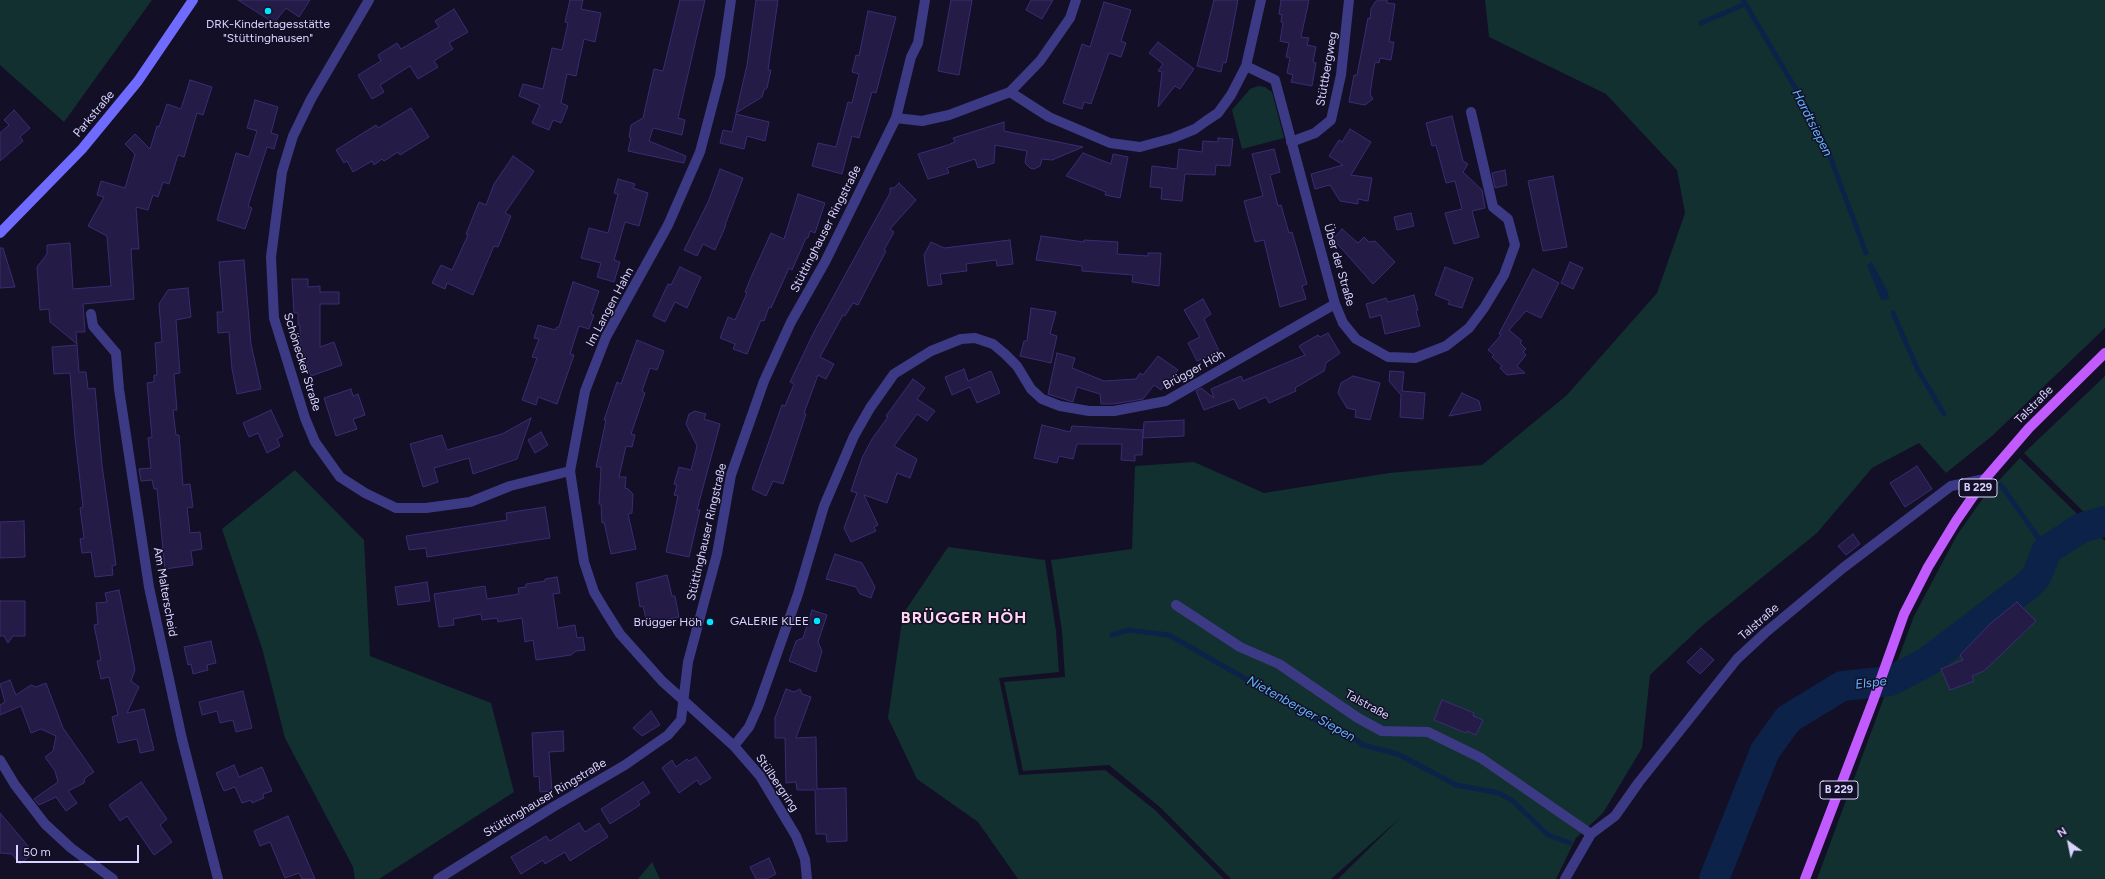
<!DOCTYPE html>
<html>
<head>
<meta charset="utf-8">
<style>
  body { margin:0 }
  #map { position:relative; width:2105px; height:879px; overflow:hidden; background:#130f26; font-family:Figtree,sans-serif }
  canvas { display:block }
  .north { position:absolute; left:2049px; top:823px; width:40px; height:40px; -webkit-text-stroke:3px #130f26; paint-order:stroke; rotate:327deg; font-size:11px; font-weight:700; line-height:16px; text-align:center; color:#d9d4ff }
  .north::after { content:''; display:block; margin:auto; width:14px; height:18px; background:#d9d4ff; clip-path:polygon(50% 0,100% 100%,50% 72%,0 100%) }
  .scale { position:absolute; left:16px; top:845px; width:123px; height:18px; box-sizing:border-box; border:2px solid #d9d4ff; border-top:0; padding-left:5px; font-size:12px; line-height:14px; white-space:nowrap; color:#d9d4ff; -webkit-text-stroke:3px #130f26; paint-order:stroke }
</style>
</head>
<body>
<div id="map">
<canvas width="2105" height="879"></canvas>
<div class="north">N</div>
<div class="scale">50 m</div>
</div>
<script>
const ctx = document.querySelector('canvas').getContext('2d');
ctx.lineJoin = 'round';
function fill(path, color) {
  ctx.fillStyle = color;
  ctx.fill(path, 'evenodd');
}
function toPath(rows) {
  const path = new Path2D();
  for (const r of rows) {
    path.moveTo(r[0], r[1]);
    for (let i = 2; i < r.length; i += 2) path.lineTo(r[i], r[i + 1]);
  }
  return path;
}
function stroke(path, color, width, dash) {
  ctx.strokeStyle = color;
  ctx.lineWidth = width;
  ctx.lineCap = dash ? 'butt' : 'round';
  ctx.setLineDash(dash || []);
  ctx.stroke(path);
}
function write(font, color, halo, rows, align = 'center') {
  ctx.font = font + ' Figtree,sans-serif';
  ctx.lineWidth = 3;
  ctx.setLineDash([]);
  ctx.textBaseline = 'middle';
  ctx.strokeStyle = halo;
  ctx.fillStyle = color;
  for (const [text, x, y, turn = 0] of rows) {
    ctx.save();
    ctx.translate(x, y);
    ctx.rotate((+turn || 0) * Math.PI / 180);
    ctx.textAlign = isNaN(turn) ? turn : align;
    if (halo) ctx.strokeText(text, 0, 0);
    ctx.fillText(text, 0, 0);
    ctx.restore();
  }
}
fill(toPath([
  [0,0,152,0,64,122,0,65],
  [1485,0,2105,0,2105,328,1992,436,1946,473,1919,443,1872,468,1817,533,1702,626,1650,675,1642,748,1603,813,1576,838,1556,879,1338,879,1400,818,1331,879,1231,879,1161,808,1109,765,1023,771,1004,682,1065,677,1062,631,1051,560,1132,549,1135,466,1194,462,1264,493,1389,473,1482,465,1567,395,1657,293,1685,213,1677,170,1606,94,1489,37],
  [1258,86,1265,87,1272,92,1284,138,1242,149,1232,110,1250,89],
  [2105,376,2105,533,2024,453],
  [2020,458,2105,541,2105,879,1817,879,1914,616,1957,535,1986,494],
  [295,470,364,540,370,656,491,703,514,792,379,879,355,879,353,867,285,738,262,648,222,529],
  [948,547,1045,560,1056,631,1059,672,999,678,1019,775,1105,770,1155,810,1224,879,1018,879,978,822,917,779,888,718,903,614],
  [652,862,660,879,638,879]
]), '#12302f');
fill(toPath([
  [1872,262,1888,292,1889,298,1886,300,1881,300,1867,265]
]), '#0c2248');
stroke(toPath([
  [1743,0,1806,106,1828,151,1866,253],
  [1701,23,1745,4],
  [1893,313,1918,370,1944,414],
  [2001,485,2047,550],
  [1112,635,1128,630,1169,635,1253,683,1279,695,1326,727,1344,731,1363,745,1398,754,1456,785,1499,793,1513,801,1548,835,1570,843]
]), '#0c2248', 5);
stroke(toPath([
  [1714,879,1765,751,1788,719,1842,686,1890,681,1927,662,2027,586,2036,577,2047,550,2081,528,2105,521]
]), '#0c2248', 30);
const building = toPath([
  [238,0,310,0,299,17,286,8,274,23,238,0],
  [570,0,583,0,581,9,601,13,595,42,584,39,576,76,567,74,561,103,568,106,561,123,553,120,549,130,532,123,540,105,519,96,523,84,543,89,552,48,562,50,568,23,565,22,570,0],
  [680,0,705,0,678,118,685,120,682,135,653,128,649,141,686,156,684,163,628,151,631,138,629,137,631,125,643,118,654,69,663,71,680,0],
  [756,0,778,0,768,70,771,70,767,88,764,90,762,97,736,113,747,65,756,0],
  [951,0,972,0,959,75,938,71,951,0],
  [1031,0,1053,0,1042,19,1026,10,1031,0],
  [1214,0,1238,0,1226,63,1223,62,1221,72,1197,66,1214,0],
  [1281,0,1309,0,1301,37,1309,38,1307,45,1316,47,1313,62,1316,63,1312,86,1291,82,1293,75,1287,73,1290,58,1286,57,1289,43,1280,41,1283,23,1281,22,1282,15,1279,14,1281,0],
  [1379,0,1387,0,1387,3,1395,4,1389,42,1394,42,1391,60,1380,58,1379,63,1375,62,1370,94,1373,99,1365,105,1349,102,1354,75,1357,75,1368,18,1370,19,1371,9,1375,2,1379,0],
  [1104,2,1131,10,1121,41,1126,43,1121,57,1109,53,1091,104,1084,102,1082,109,1063,103,1082,44,1090,47,1104,2],
  [454,9,468,32,449,43,453,49,434,61,438,67,418,79,410,66,380,85,384,92,372,99,358,75,381,61,378,55,397,43,401,49,439,27,435,21,454,9],
  [868,11,896,17,876,93,872,92,859,138,852,136,842,174,812,166,818,143,836,147,848,102,852,103,859,74,852,72,856,55,859,56,868,11],
  [1158,42,1194,69,1180,89,1175,86,1158,107,1162,72,1158,71,1163,64,1149,53,1158,42],
  [190,80,212,87,203,115,197,113,184,157,178,155,169,184,163,182,158,197,153,195,148,210,136,207,139,249,131,249,134,299,83,304,85,332,76,332,77,344,50,322,49,309,40,310,37,267,47,254,47,245,70,243,73,289,111,286,107,236,88,226,104,197,97,195,101,181,125,188,135,154,125,144,135,134,150,149,157,126,159,127,167,104,181,109,190,80],
  [255,100,278,107,271,133,278,135,274,149,267,147,248,206,252,208,245,229,217,220,236,153,249,157,257,131,247,128,255,100],
  [411,108,429,137,400,155,398,152,384,161,382,159,374,165,372,161,353,172,347,161,344,163,336,150,376,125,378,128,411,108],
  [14,110,30,128,20,137,23,141,0,161,0,133,9,125,4,120,14,110],
  [736,114,769,122,765,141,747,136,744,149,720,143,723,130,732,132,736,114],
  [1452,116,1463,161,1468,164,1463,172,1482,190,1485,208,1472,211,1479,237,1454,244,1445,213,1462,209,1455,181,1446,183,1436,145,1432,146,1426,123,1452,116],
  [1004,122,1004,131,1083,147,1052,160,1042,159,1040,166,1034,169,1030,168,1025,163,1027,151,995,145,994,163,978,168,975,159,947,168,949,173,928,179,918,154,948,145,955,142,953,138,1004,122],
  [1350,129,1371,142,1351,175,1372,178,1368,201,1358,199,1358,204,1340,201,1330,185,1315,189,1311,174,1343,165,1329,156,1339,140,1342,142,1350,129],
  [1218,138,1233,139,1230,166,1216,165,1215,175,1185,174,1182,201,1161,199,1162,188,1150,187,1152,166,1177,169,1179,149,1202,152,1203,141,1218,142,1218,138],
  [1274,149,1280,172,1270,175,1278,206,1281,205,1289,233,1292,232,1307,284,1302,286,1306,299,1280,307,1264,240,1255,242,1244,201,1263,196,1252,154,1274,149],
  [1083,153,1111,164,1113,154,1128,157,1120,198,1105,195,1106,192,1066,176,1083,153],
  [513,156,534,171,505,213,511,216,498,247,494,246,473,295,447,283,445,289,432,283,441,265,452,270,468,235,466,234,479,202,486,205,494,184,513,156],
  [720,169,743,178,725,225,726,225,715,250,703,244,697,256,684,250,709,200,720,169],
  [1505,170,1507,185,1495,188,1492,173,1505,170],
  [1553,176,1567,247,1543,251,1528,181,1553,176],
  [618,179,635,184,633,188,648,193,639,226,625,222,614,260,620,262,614,282,597,277,601,263,581,258,589,228,608,233,618,194,614,193,618,179],
  [899,183,916,200,890,229,894,232,884,250,886,251,858,305,853,303,845,316,843,315,820,357,834,364,826,379,818,375,804,413,806,414,783,484,773,481,766,496,752,489,782,405,785,406,794,384,790,382,814,332,890,193,890,188,894,188,899,183],
  [798,194,825,203,815,233,810,231,808,238,806,238,792,270,789,268,771,308,769,307,764,321,761,320,747,354,733,349,735,344,720,338,728,317,735,320,747,293,745,292,752,275,771,233,784,239,798,194],
  [1411,213,1414,226,1397,230,1394,217,1411,213],
  [1342,229,1358,243,1364,237,1369,242,1375,241,1395,262,1373,284,1333,239,1342,229],
  [1041,236,1084,242,1084,240,1118,242,1117,254,1148,256,1148,253,1161,253,1159,286,1132,282,1133,275,1082,271,1082,266,1036,260,1041,236],
  [1010,240,1013,264,997,266,996,260,966,264,967,271,940,274,942,284,928,286,924,255,931,242,944,248,1010,240],
  [0,248,3,248,15,287,0,288,0,248],
  [244,260,251,344,261,389,237,394,232,369,229,332,218,333,217,312,223,312,219,262,244,260],
  [1570,262,1583,268,1573,289,1561,283,1570,262],
  [680,267,701,277,687,308,675,302,665,322,653,316,668,284,671,285,680,267],
  [1445,267,1473,278,1462,308,1448,304,1450,301,1435,295,1445,267],
  [1533,269,1559,283,1541,318,1526,311,1509,330,1522,341,1520,343,1526,349,1523,352,1526,355,1517,366,1525,373,1507,375,1500,368,1502,366,1492,357,1494,355,1488,350,1501,335,1499,334,1533,269],
  [292,279,308,279,308,287,320,286,320,292,339,292,339,304,320,304,320,347,334,342,342,365,311,376,300,346,300,325,298,325,298,313,294,313,292,279],
  [573,282,599,291,591,314,594,315,589,329,579,326,570,354,574,355,557,404,538,397,536,405,522,400,537,358,532,357,539,339,534,338,538,325,555,330,557,327,559,327,573,282],
  [188,288,191,317,176,320,180,373,174,374,177,410,173,410,176,435,179,435,183,485,190,484,193,507,187,508,190,533,200,532,202,549,191,551,193,565,165,569,157,489,154,489,152,480,141,481,139,469,151,468,148,438,152,437,147,383,154,382,154,375,157,375,155,343,162,342,159,304,168,290,188,288],
  [1414,295,1418,310,1416,311,1420,326,1385,334,1381,315,1370,318,1366,304,1386,298,1388,302,1414,295],
  [1203,299,1211,314,1204,319,1219,351,1197,361,1188,343,1200,337,1184,310,1203,299],
  [1031,308,1056,312,1050,334,1057,336,1051,363,1020,356,1024,341,1027,341,1031,308],
  [1328,333,1340,353,1326,363,1324,371,1295,388,1296,391,1269,403,1266,397,1239,409,1234,399,1204,410,1196,391,1201,388,1214,398,1211,389,1241,376,1243,381,1305,355,1299,346,1318,335,1320,337,1328,333],
  [637,340,664,351,657,370,650,368,642,391,645,393,631,434,635,435,632,447,626,446,619,477,626,477,625,488,628,489,633,494,632,513,628,514,636,549,611,554,604,522,602,523,601,504,599,504,601,467,596,467,606,420,604,420,617,382,621,384,637,340],
  [77,345,79,372,86,372,88,389,95,388,102,465,116,565,112,566,113,575,95,577,91,552,82,553,80,539,84,538,80,508,83,507,75,437,70,373,54,374,52,347,77,345],
  [1057,353,1075,358,1072,368,1104,381,1136,379,1140,373,1143,375,1158,356,1178,370,1161,390,1154,385,1143,399,1113,404,1101,404,1100,394,1077,387,1073,402,1048,394,1057,353],
  [964,369,968,381,991,371,1000,393,977,403,970,387,952,395,945,377,964,369],
  [1390,371,1404,372,1402,391,1425,393,1423,419,1400,417,1401,395,1389,381,1390,371],
  [1353,376,1380,383,1370,420,1355,417,1356,410,1347,408,1338,393,1341,383,1353,376],
  [913,379,925,388,917,399,935,411,927,421,917,414,894,446,917,459,910,478,897,473,887,503,864,495,878,525,874,527,876,531,851,542,844,528,857,493,851,491,862,458,872,439,888,417,886,416,913,379],
  [351,389,353,396,358,394,365,415,353,419,357,429,336,436,324,398,351,389],
  [1462,393,1479,401,1481,410,1449,416,1462,393],
  [271,410,283,436,277,439,280,446,267,453,258,433,249,437,243,423,271,410],
  [695,411,706,414,704,419,720,424,697,510,700,510,689,557,666,552,678,496,674,495,677,485,674,484,679,467,691,470,697,446,686,424,689,414,695,411],
  [531,418,517,459,473,474,469,458,434,468,438,482,423,487,410,444,442,435,447,450,502,434,531,418],
  [1184,420,1184,436,1143,438,1144,422,1184,420],
  [1042,425,1070,432,1072,426,1143,430,1142,455,1135,455,1135,461,1121,460,1122,444,1077,444,1073,459,1059,456,1057,463,1034,458,1042,425],
  [541,432,548,445,535,453,528,440,541,432],
  [1917,466,1932,489,1905,507,1890,483,1917,466],
  [545,507,550,538,427,557,426,548,409,550,406,536,507,520,506,513,545,507],
  [24,521,25,557,0,558,0,522,24,521],
  [1853,534,1860,544,1846,555,1838,546,1853,534],
  [835,554,862,563,875,587,871,598,860,594,856,587,826,579,835,554],
  [667,575,672,596,675,596,679,617,647,624,643,606,640,607,636,583,667,575],
  [557,577,560,593,553,594,558,628,575,625,577,638,583,637,585,650,576,651,571,655,536,660,533,640,525,642,522,618,498,622,497,618,482,620,481,614,453,619,454,625,439,627,434,594,485,586,487,599,519,594,518,588,526,587,526,584,545,581,545,579,557,577],
  [427,582,430,601,398,605,395,587,427,582],
  [119,590,135,670,131,681,139,687,127,713,144,709,154,750,140,753,137,739,118,743,112,717,118,715,109,677,101,679,97,661,101,660,94,625,98,624,96,603,107,602,105,593,119,590],
  [0,601,25,601,25,636,13,636,8,643,4,636,0,636,0,601],
  [2017,602,2036,621,1984,671,1972,676,1974,681,1950,690,1941,669,1963,660,1960,655,1991,623,2017,602],
  [812,610,827,615,818,642,822,651,816,672,789,661,796,641,803,638,812,610],
  [211,641,216,663,207,665,208,670,193,674,191,664,188,665,184,647,211,641],
  [1701,648,1714,660,1700,674,1687,662,1701,648],
  [10,680,16,695,31,685,36,687,46,683,63,728,94,772,85,778,84,783,68,791,77,803,66,811,56,797,39,805,34,799,58,782,55,771,45,757,53,751,56,736,41,729,31,733,21,706,0,715,0,705,5,702,0,684,10,680],
  [786,689,794,692,800,689,802,694,811,697,796,738,816,737,817,789,846,788,847,841,827,842,826,834,816,834,815,790,797,790,796,782,786,783,785,738,775,738,775,718,786,689],
  [243,691,252,728,236,732,233,720,220,723,217,711,202,715,199,702,243,691],
  [1442,700,1474,713,1473,716,1483,720,1476,735,1467,731,1466,733,1434,720,1442,700],
  [651,711,660,725,642,736,633,728,651,711],
  [563,731,564,751,549,752,552,791,540,792,539,776,534,777,532,733,563,731],
  [696,757,711,778,700,785,697,780,679,793,662,768,672,760,676,767,687,759,689,761,696,757],
  [234,765,239,777,262,767,272,791,263,794,264,798,252,803,251,800,242,803,235,787,224,791,216,773,234,765],
  [141,782,167,819,160,825,172,842,154,855,127,816,120,821,109,805,141,782],
  [643,782,650,793,638,801,640,805,610,824,601,809,643,782],
  [0,813,34,853,20,864,12,854,0,853,0,813],
  [288,816,315,879,302,879,299,873,285,878,270,842,260,846,254,831,288,816],
  [579,823,585,832,599,823,608,837,570,861,565,852,545,864,543,860,521,874,511,857,546,836,550,841,579,823],
  [769,858,776,874,766,879,756,879,750,867,769,858]
]);
fill(building, '#241b47');
stroke(building, '#3b2d73', 1);
stroke(toPath([
  [369,0,311,99,293,136,282,172,271,257,274,318,305,418,315,442,340,477,365,493,396,508,426,508,470,502,510,486,570,471],
  [731,0,720,76,700,152,668,225,606,337,585,391,570,471,584,562,594,592,606,612,620,634,662,681,734,746,760,776,796,836,805,859,807,879],
  [1246,66,1275,80,1335,304,1343,323,1356,339,1388,357,1415,358,1446,346,1469,328,1484,308,1504,275,1515,245,1508,219,1493,207,1471,112],
  [1010,92,1049,117,1110,143,1140,147,1173,138,1195,129,1206,121,1218,113,1231,95,1246,66,1261,0],
  [896,118,922,121,949,115,1010,92,1040,61,1070,18,1076,0],
  [1291,142,1315,133,1331,120,1341,75,1349,0],
  [91,314,93,326,116,353,119,389,149,587,182,739,218,879],
  [1176,605,1240,647,1279,664,1358,718,1382,731,1428,732,1481,758,1591,834],
  [734,746,749,727,758,707,798,594,824,506,854,436,870,408,894,374,931,351,961,339,975,338,993,344,1005,354,1017,366,1031,389,1042,399,1060,406,1089,411,1114,411,1166,401,1335,304],
  [0,760,15,785,45,824,71,848,113,879],
  [438,879,553,807,625,765,668,735,681,720,688,662,717,554,731,475,764,381,791,322,825,262,896,118,911,57,918,43,925,0],
  [1565,879,1591,834,1615,816,1639,782,1737,659,1765,633,1843,568,1951,486,1985,479]
]), '#3d3a85', 10);
stroke(toPath([
  [0,233,82,149,138,81,193,0]
]), '#6f6bff', 10);
stroke(toPath([
  [1805,879,1873,701,1904,614,1928,567,1956,521,1985,479,2029,428,2105,353]
]), '#c25bff', 10);
for (const [x, y, r, color] of [
  [268,11,4,"#00e5ff"],
  [817,621,4,"#00e5ff"],
  [710,622,4,"#00e5ff"]
]) {
  const dot = new Path2D();
  dot.arc(x, y, r, 0, 2 * Math.PI);
  ctx.fillStyle = color;
  ctx.fill(dot);
  stroke(dot, '#130f26', 1.5);
}
for (const [x, y, w] of [
  [1978,488,38],
  [1839,790,38]
]) {
  const box = new Path2D();
  box.roundRect(x - w / 2, y - 9, w, 18, 3);
  ctx.fillStyle = '#130f26';
  ctx.fill(box);
  stroke(box, '#d9d4ff', 1);
}
write('bold 11px', '#d9d4ff', null, [
  ["B 229",1978,488],
  ["B 229",1839,790]
]);
write('12px', '#d9d4ff', '#130f26', [
  ["DRK-Kindertagesstätte",268,24,"center"],
  ["\"Stüttinghausen\"",268,38,"center"],
  ["GALERIE KLEE",809,621],
  ["Brügger Höh",702,622]
], 'right');
write('12px', '#d9d4ff', '#130f26', [
  ["Stüttbergweg",1327,69,-80],
  ["Parkstraße",94,114,-50],
  ["Stüttinghauser Ringstraße",826,229,-63],
  ["Über der Straße",1339,265,74],
  ["Im Langen Hahn",610,307,-62],
  ["Schönecker Straße",302,362,73],
  ["Brügger Höh",1194,370,-29],
  ["Talstraße",2034,405,-45],
  ["Stüttinghauser Ringstraße",707,532,-77],
  ["Am Malterscheid",165,592,80],
  ["Talstraße",1759,622,-41],
  ["Talstraße",1367,705,29],
  ["Stülbergring",777,783,56],
  ["Stüttinghauser Ringstraße",545,798,-31]
]);
write('italic 13px', '#62b6ff', '#130f26', [
  ["Hardtsiepen",1812,123,63],
  ["Elspe",1871,683,-7],
  ["Nietenberger Siepen",1301,709,29]
]);
ctx.letterSpacing = '1px';
write('bold 16px', '#ffd6f0', '#130f26', [
  ["BRÜGGER HÖH",964,618]
]);
ctx.letterSpacing = '0px';
</script>
</body>
</html>
